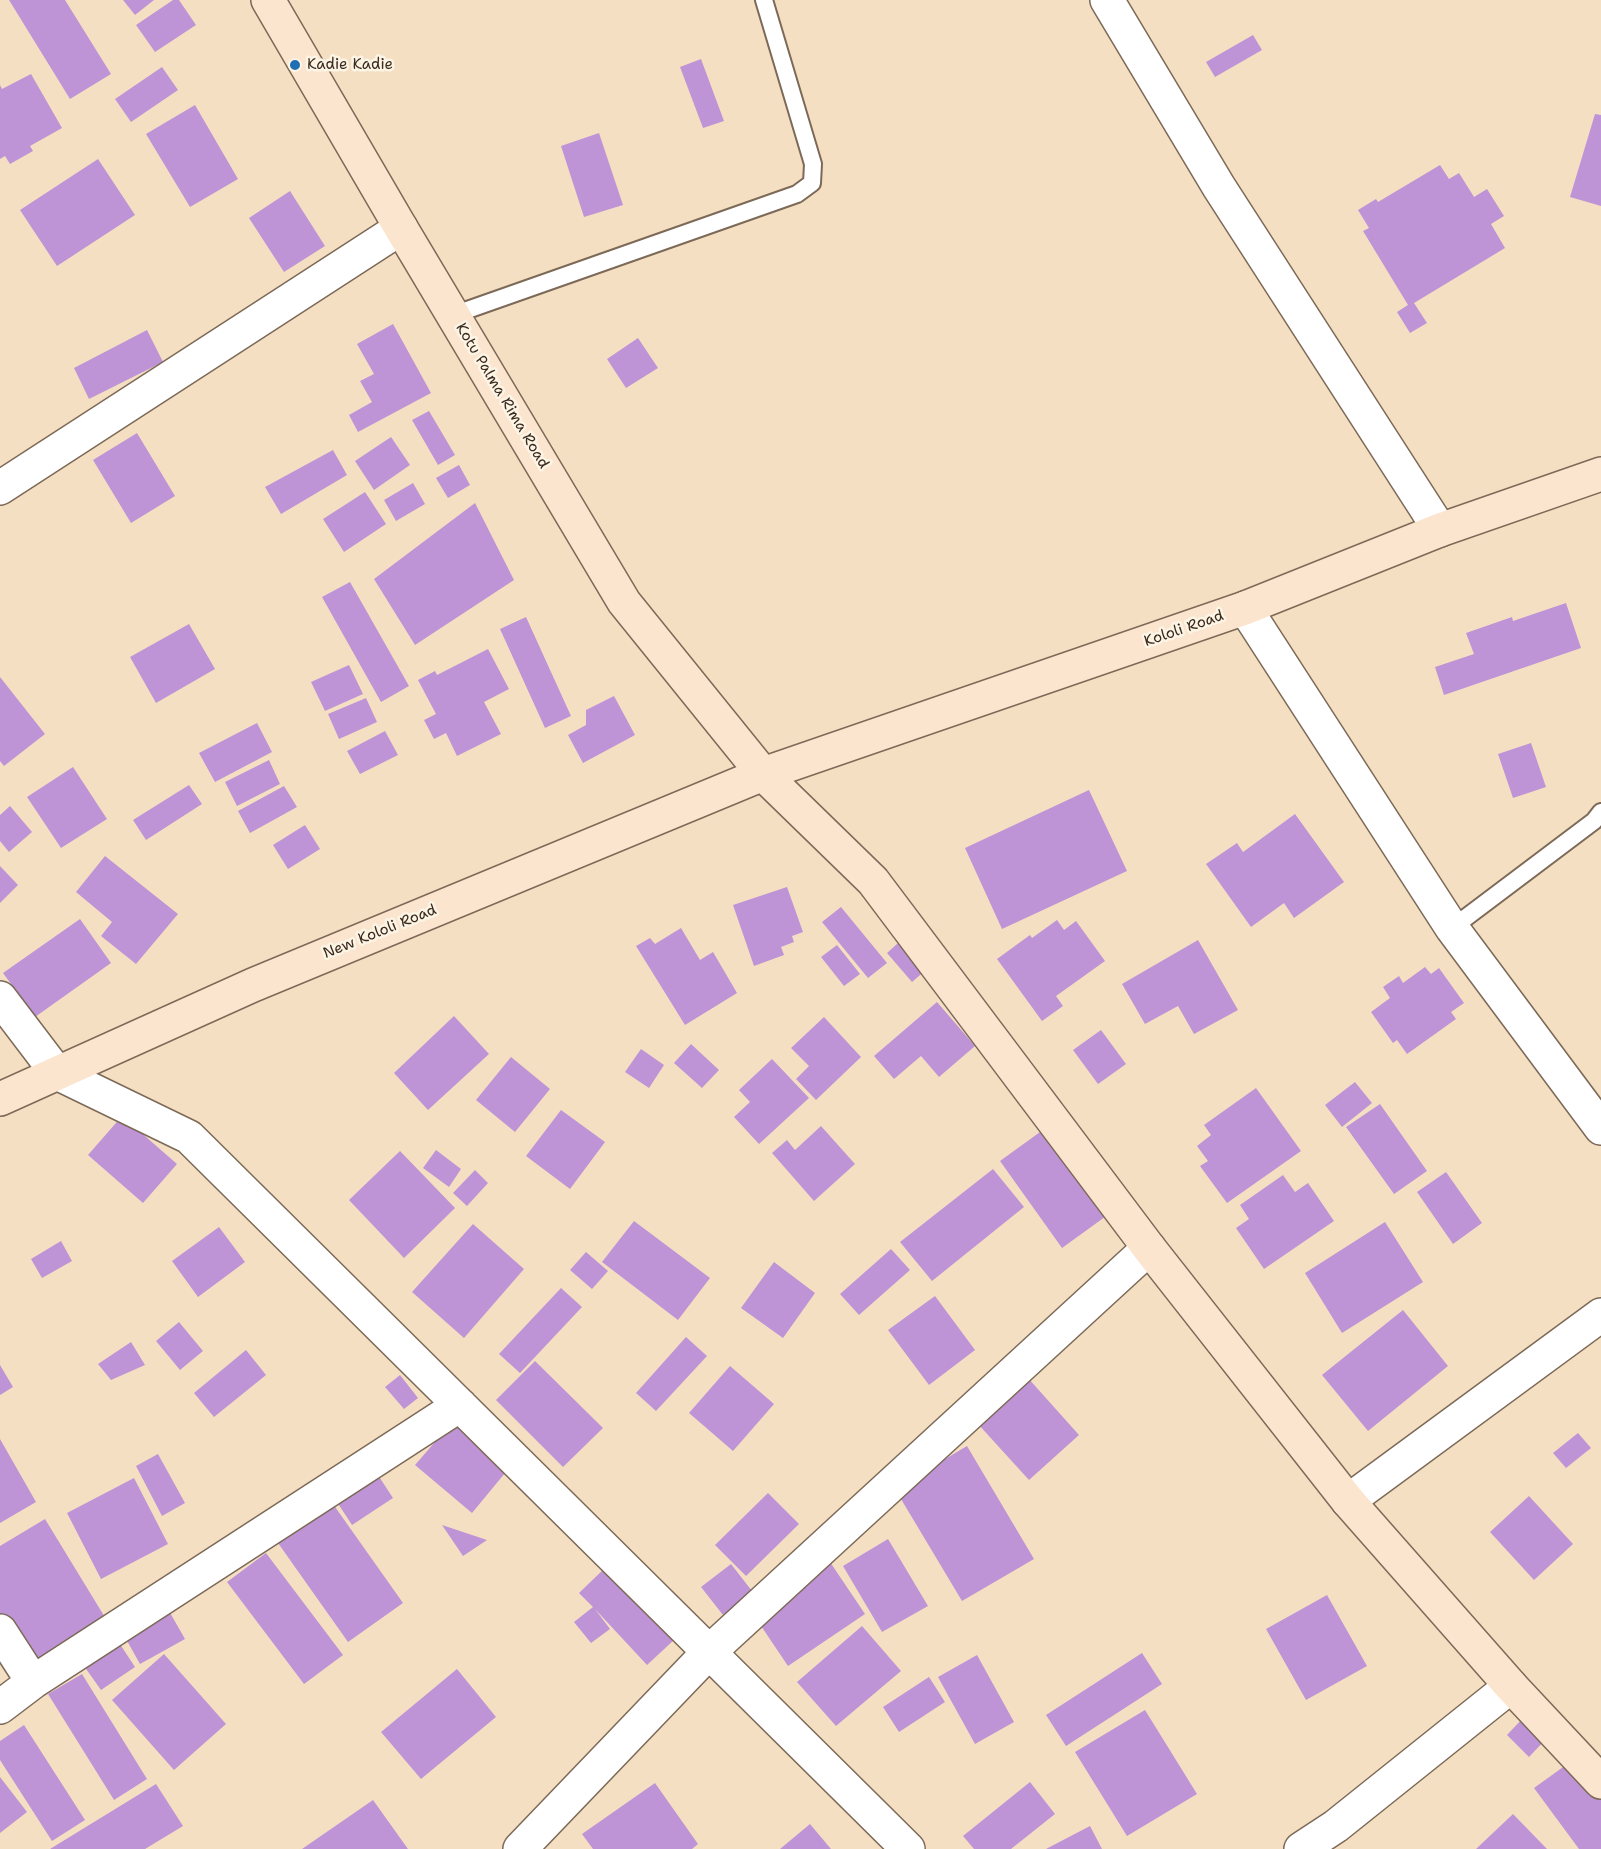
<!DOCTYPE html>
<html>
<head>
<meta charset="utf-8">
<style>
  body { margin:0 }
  canvas { display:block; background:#f4dfc2 }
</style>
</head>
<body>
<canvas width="1601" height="1849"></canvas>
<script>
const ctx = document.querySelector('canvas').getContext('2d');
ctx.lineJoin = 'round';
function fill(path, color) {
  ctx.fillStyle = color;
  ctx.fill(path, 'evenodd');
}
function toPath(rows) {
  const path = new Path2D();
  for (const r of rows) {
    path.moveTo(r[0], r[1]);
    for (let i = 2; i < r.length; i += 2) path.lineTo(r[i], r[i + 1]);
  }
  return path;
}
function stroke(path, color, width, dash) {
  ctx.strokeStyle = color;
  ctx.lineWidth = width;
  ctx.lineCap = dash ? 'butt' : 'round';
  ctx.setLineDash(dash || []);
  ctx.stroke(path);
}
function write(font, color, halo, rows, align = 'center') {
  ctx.font = font + ' "Shantell Sans",sans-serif';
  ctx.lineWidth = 5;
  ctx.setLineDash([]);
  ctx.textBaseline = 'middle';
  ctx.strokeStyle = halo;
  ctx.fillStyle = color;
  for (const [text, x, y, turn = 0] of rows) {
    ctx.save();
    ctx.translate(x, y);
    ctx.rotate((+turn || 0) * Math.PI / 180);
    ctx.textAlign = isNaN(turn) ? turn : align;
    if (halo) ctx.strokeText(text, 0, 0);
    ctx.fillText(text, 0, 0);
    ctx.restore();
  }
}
fill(toPath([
  [9,0,65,0,111,74,70,99],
  [123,0,154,0,135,15],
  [173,0,179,0,196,25,155,52,136,25],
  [1253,35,1262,50,1215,77,1206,62],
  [701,59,724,121,703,128,680,67],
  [162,67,178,90,131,122,115,99],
  [31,74,62,128,30,146,33,151,10,164,5,156,0,159,0,85,2,89],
  [195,105,238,179,190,207,146,134],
  [1595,114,1601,115,1601,206,1570,197],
  [599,133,623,205,584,217,561,146],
  [98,159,135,215,57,266,20,210],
  [1440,165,1449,179,1459,173,1474,197,1487,189,1504,216,1491,224,1505,248,1414,303,1427,323,1410,333,1397,312,1408,305,1363,231,1369,228,1358,210,1376,199,1378,202],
  [290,191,325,246,284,272,249,218],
  [393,324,431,393,358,432,349,415,372,402,360,381,374,374,357,344],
  [147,330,163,362,89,399,74,368],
  [638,338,658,368,626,388,607,359],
  [429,411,455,455,438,465,412,420],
  [137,433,175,496,131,523,93,460],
  [391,437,410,465,374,490,355,461],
  [333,450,347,475,281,514,265,487],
  [459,465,470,485,448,498,436,478],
  [413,483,425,504,396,521,384,500],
  [365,492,386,524,344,552,323,519],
  [475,503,514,580,415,645,374,579],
  [350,582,409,686,381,702,322,597],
  [1566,603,1581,648,1444,695,1435,667,1474,654,1466,633,1512,617,1513,621],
  [526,617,571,716,545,728,500,629],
  [189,624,215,669,156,703,130,657],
  [488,649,509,689,484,702,501,734,457,756,446,733,434,739,424,720,436,714,418,680,435,671,437,675],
  [349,665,363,694,325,711,311,682],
  [0,677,45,734,4,766,0,761],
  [614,696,635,735,583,763,568,735,586,725,586,710],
  [366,698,377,722,339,739,328,714],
  [257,723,272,752,215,782,199,753],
  [385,731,398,755,360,774,347,751],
  [1531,743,1546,787,1513,798,1498,754],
  [269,760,280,784,237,806,225,782],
  [73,767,107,819,61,848,27,797],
  [189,785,202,804,146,840,133,820],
  [284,786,297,807,250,833,238,811],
  [1089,790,1127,871,1002,929,965,848],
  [10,806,32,832,9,852,0,841,0,815],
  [1295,814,1344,882,1294,918,1284,903,1251,927,1206,864,1237,843,1243,852],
  [305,825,320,849,288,869,273,845],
  [105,856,178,914,136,964,101,936,112,922,76,892],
  [0,866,18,885,0,903],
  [787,887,803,932,792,936,794,942,781,947,784,955,754,966,733,905],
  [841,907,887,963,868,978,822,922],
  [80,919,111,963,35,1017,3,973],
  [1057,920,1064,930,1076,921,1105,961,1056,996,1063,1006,1042,1021,997,959,1030,935,1032,938],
  [681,928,700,960,713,952,737,993,685,1025,636,946,650,938,655,944],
  [908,934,934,963,912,982,887,953],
  [1198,940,1238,1010,1194,1034,1178,1006,1145,1024,1122,984],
  [837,945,860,974,844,986,821,957],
  [1425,967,1431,974,1439,968,1464,1003,1451,1012,1456,1019,1407,1054,1397,1040,1393,1043,1371,1012,1390,998,1383,987,1399,976,1403,983],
  [937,1002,975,1046,939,1077,921,1056,894,1079,874,1056],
  [454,1016,489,1054,428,1110,394,1073],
  [824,1017,861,1057,816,1100,796,1079,809,1066,791,1048],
  [1101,1030,1126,1064,1098,1084,1073,1050],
  [691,1044,719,1070,702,1088,674,1063],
  [641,1049,664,1065,649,1088,625,1072],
  [511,1057,550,1089,515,1132,476,1100],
  [772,1059,809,1098,759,1144,734,1117,750,1102,739,1090],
  [1355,1082,1372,1103,1342,1127,1325,1105],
  [1256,1088,1301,1151,1227,1203,1200,1166,1208,1161,1197,1146,1211,1135,1204,1125],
  [1380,1104,1427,1171,1394,1194,1346,1127],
  [561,1110,605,1142,570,1189,526,1156],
  [122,1116,177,1164,143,1203,88,1155],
  [821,1126,855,1164,814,1201,772,1153,787,1140,795,1150],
  [1047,1127,1109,1214,1062,1248,1000,1161],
  [436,1150,461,1169,449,1187,423,1168],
  [400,1151,455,1208,404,1258,349,1200],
  [993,1169,1024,1207,932,1281,900,1242],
  [475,1170,488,1183,467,1206,453,1193],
  [1446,1172,1482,1223,1453,1244,1417,1192],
  [1283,1175,1295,1192,1308,1183,1334,1221,1264,1269,1236,1228,1249,1219,1240,1205],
  [634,1221,710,1278,678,1320,602,1262],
  [1385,1222,1423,1282,1342,1333,1305,1273],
  [473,1224,524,1269,464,1338,412,1292],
  [219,1227,245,1262,198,1297,172,1261],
  [61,1241,72,1261,42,1278,31,1259],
  [891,1249,910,1270,859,1315,840,1294],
  [586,1252,608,1271,592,1289,570,1270],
  [774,1262,815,1293,783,1338,741,1308],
  [561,1288,582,1307,520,1373,499,1354],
  [935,1296,975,1350,929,1385,888,1330],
  [1403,1310,1448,1366,1368,1431,1322,1375],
  [179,1322,203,1351,180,1370,156,1341],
  [686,1337,707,1356,656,1411,636,1393],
  [131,1342,145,1365,111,1380,98,1364],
  [246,1350,266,1375,214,1417,194,1393],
  [535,1361,603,1428,563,1467,496,1400],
  [0,1365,13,1387,0,1395],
  [730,1366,774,1404,733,1451,689,1413],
  [400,1375,418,1398,404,1409,385,1387],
  [1028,1378,1079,1435,1029,1480,978,1424],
  [454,1420,510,1467,472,1513,415,1465],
  [1578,1433,1591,1448,1566,1468,1553,1453],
  [0,1439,36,1502,0,1523],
  [967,1446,1034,1559,962,1601,895,1489],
  [158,1454,185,1503,162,1516,136,1466],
  [376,1472,393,1498,352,1525,335,1499],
  [134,1478,168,1544,101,1579,67,1513],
  [768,1493,799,1524,746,1576,715,1545],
  [1529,1496,1573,1544,1534,1580,1490,1532],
  [333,1504,403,1603,348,1642,278,1543],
  [45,1519,106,1619,29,1666,0,1619,0,1546],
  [442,1525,487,1540,463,1556],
  [888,1539,928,1606,882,1632,843,1566],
  [266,1553,343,1655,304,1684,227,1582],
  [830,1562,865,1614,788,1666,753,1614],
  [731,1564,752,1591,723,1615,701,1587],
  [606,1567,675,1639,647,1665,595,1609,610,1629,591,1643,574,1622,593,1607,579,1593],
  [1327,1595,1367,1666,1306,1700,1266,1629],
  [165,1604,185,1639,140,1664,121,1630],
  [862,1626,901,1671,836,1726,797,1682],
  [114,1635,135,1667,101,1690,79,1659],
  [1142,1653,1162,1684,1066,1746,1046,1715],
  [164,1654,226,1724,174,1770,112,1700],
  [977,1655,1014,1722,975,1744,938,1677],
  [457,1669,496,1717,421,1779,381,1732],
  [82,1674,147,1779,114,1800,48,1694],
  [929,1677,945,1702,899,1732,883,1707],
  [1145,1710,1197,1794,1127,1836,1075,1752],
  [1524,1717,1546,1739,1529,1757,1507,1735],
  [24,1725,85,1820,52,1841,0,1760,0,1741],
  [1577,1757,1601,1790,1601,1849,1579,1849,1534,1788],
  [0,1777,27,1812,0,1833],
  [1030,1782,1055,1814,1011,1849,974,1849,963,1836],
  [655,1783,698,1844,692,1849,593,1849,582,1834],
  [156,1784,183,1826,145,1849,50,1849],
  [373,1800,408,1849,302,1849],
  [1513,1814,1547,1849,1476,1849],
  [810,1824,831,1849,780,1849],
  [1090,1826,1102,1849,1046,1849]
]), '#be94d6');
const lane = toPath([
  [453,315,797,194,812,183,813,164,764,0],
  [1452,928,1594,821,1601,812]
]);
const street = toPath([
  [1107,0,1219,187,1440,530],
  [0,488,401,228],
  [1245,608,1452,928,1601,1128],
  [0,998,57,1073,189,1137,908,1849],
  [1348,1501,1601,1315],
  [0,1631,33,1682],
  [0,1707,33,1682,460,1405],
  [520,1849,708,1653,1149,1248],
  [1301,1849,1336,1826,1511,1686]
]);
const secondary = toPath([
  [268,0,401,228,624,602,763,774,873,881,1149,1248,1348,1501,1511,1686,1601,1782],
  [0,1099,253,985,763,774,1245,608,1440,530,1601,474]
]);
stroke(lane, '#7c6957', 20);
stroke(street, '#7c6957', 36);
stroke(secondary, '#7c6957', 36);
stroke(lane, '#fff', 16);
stroke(street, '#fff', 33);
stroke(secondary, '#fce5cf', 33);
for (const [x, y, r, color] of [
  [295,65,6,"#1f6fb2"]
]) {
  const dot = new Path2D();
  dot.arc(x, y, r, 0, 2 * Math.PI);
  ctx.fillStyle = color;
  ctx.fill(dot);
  stroke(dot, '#fcf5e5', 2);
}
write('15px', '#3b2a1e', '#fcf5e5', [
  ["Kadie Kadie",307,65]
], 'left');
write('15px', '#3b2a1e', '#fcf5e5', [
  ["Kotu Palma Rima Road",502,396,59],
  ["Kololi Road",1184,629,-19],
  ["New Kololi Road",380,932,-22]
]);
</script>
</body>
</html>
